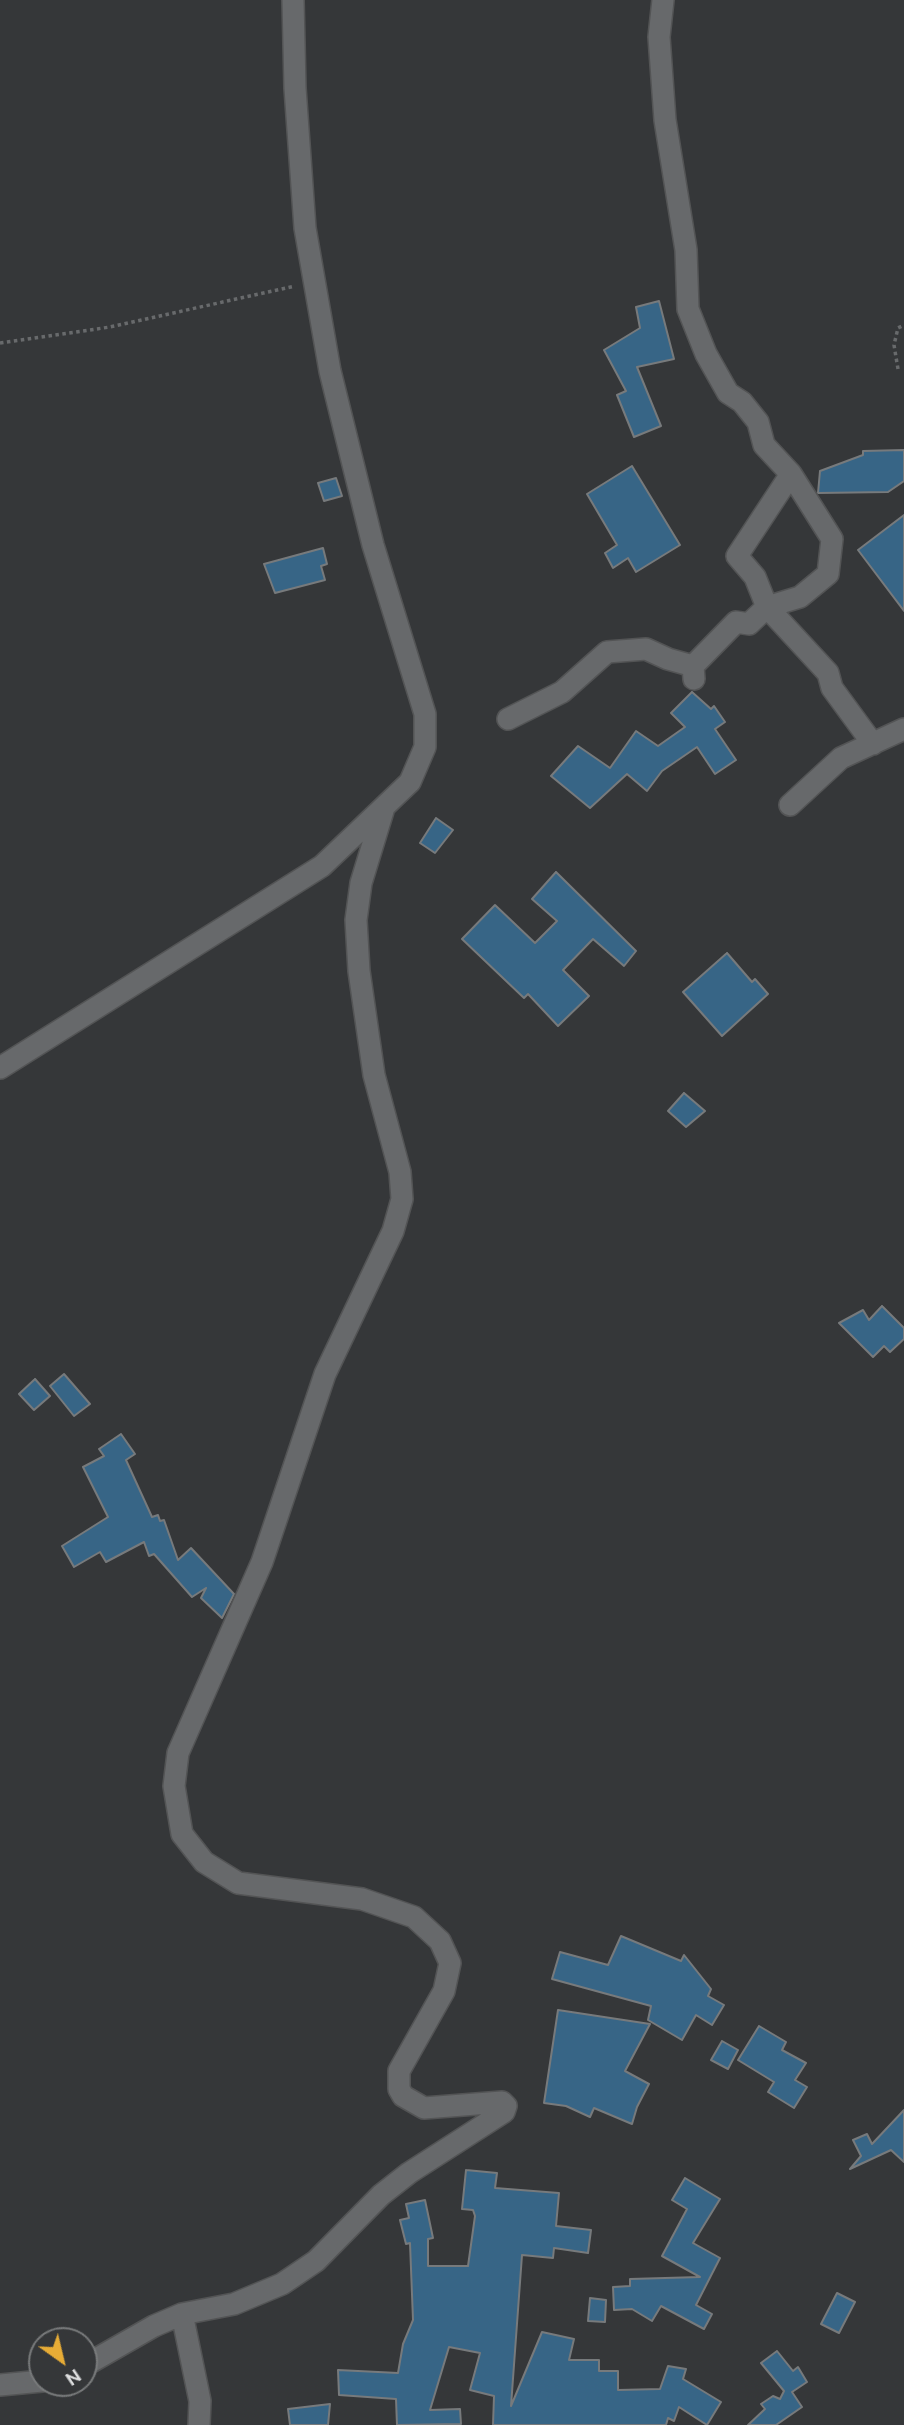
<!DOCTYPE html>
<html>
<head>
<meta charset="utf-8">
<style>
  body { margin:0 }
  #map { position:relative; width:904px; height:2425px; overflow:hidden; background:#353739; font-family:Ubuntu,sans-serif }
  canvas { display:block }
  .north { position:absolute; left:28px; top:2327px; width:70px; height:70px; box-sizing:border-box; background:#353739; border:2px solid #787a7b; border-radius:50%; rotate:146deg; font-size:19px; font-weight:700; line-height:28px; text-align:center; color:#dddedf }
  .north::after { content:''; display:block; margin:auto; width:24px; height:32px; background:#e7ac36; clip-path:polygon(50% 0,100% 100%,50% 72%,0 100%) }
</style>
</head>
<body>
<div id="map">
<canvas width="904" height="2425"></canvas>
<div class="north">N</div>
</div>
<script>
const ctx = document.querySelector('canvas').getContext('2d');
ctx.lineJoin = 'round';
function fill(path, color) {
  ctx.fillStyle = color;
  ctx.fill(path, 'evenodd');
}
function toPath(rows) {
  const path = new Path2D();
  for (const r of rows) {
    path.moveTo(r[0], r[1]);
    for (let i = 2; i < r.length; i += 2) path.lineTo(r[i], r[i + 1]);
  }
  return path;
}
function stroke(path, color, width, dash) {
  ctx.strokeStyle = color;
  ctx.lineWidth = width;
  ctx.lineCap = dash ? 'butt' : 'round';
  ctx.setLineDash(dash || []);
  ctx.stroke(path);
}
const building = toPath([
  [659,301,674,359,637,367,661,426,634,437,617,395,626,391,604,350,640,328,636,307,659,301],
  [904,450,904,481,888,492,818,493,820,471,863,455,863,451,904,450],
  [632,466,680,545,636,572,628,558,613,568,605,553,617,545,587,494,632,466],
  [336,478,342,496,324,501,318,483,336,478],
  [904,515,904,611,858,550,904,515],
  [323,548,327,564,321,566,325,580,275,593,264,564,323,548],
  [692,692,711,709,714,706,725,722,715,729,736,760,715,774,697,747,662,771,647,791,627,774,590,808,551,776,578,746,610,768,636,731,658,746,685,727,671,713,692,692],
  [436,818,453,830,435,853,420,843,436,818],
  [556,872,636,951,624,966,593,939,563,970,589,996,558,1026,528,994,524,998,462,939,495,905,535,943,557,921,532,899,556,872],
  [727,953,752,982,755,979,768,994,722,1036,683,992,727,953],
  [684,1093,705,1111,686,1127,668,1111,684,1093],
  [882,1306,904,1328,904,1339,890,1352,884,1346,873,1357,839,1323,863,1310,869,1320,882,1306],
  [64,1374,90,1404,74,1416,50,1386,64,1374],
  [35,1379,50,1396,34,1410,19,1394,35,1379],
  [121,1434,135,1454,126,1460,152,1517,158,1515,160,1521,164,1520,178,1560,191,1548,234,1594,222,1618,201,1598,206,1588,192,1597,154,1554,149,1556,144,1542,106,1562,100,1552,74,1567,62,1546,108,1517,83,1467,104,1456,99,1449,121,1434],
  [621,1936,681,1961,684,1955,711,1989,708,1996,724,2005,712,2025,696,2015,682,2040,648,2020,651,2006,552,1979,560,1952,608,1965,621,1936],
  [558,2010,650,2024,625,2071,649,2084,637,2107,632,2124,594,2108,590,2117,566,2106,544,2103,558,2010],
  [759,2026,786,2042,782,2050,806,2063,795,2080,807,2087,794,2108,768,2092,774,2082,738,2060,759,2026],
  [722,2041,738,2050,728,2069,711,2060,722,2041],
  [904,2110,904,2162,891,2150,850,2169,861,2156,853,2140,867,2134,872,2144,904,2110],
  [466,2170,497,2173,495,2188,559,2193,556,2226,591,2230,588,2253,554,2248,553,2258,522,2255,511,2406,542,2332,574,2339,569,2360,599,2360,599,2371,618,2371,618,2390,660,2389,668,2366,686,2369,683,2379,721,2402,707,2425,679,2407,674,2421,668,2418,666,2425,493,2425,494,2396,470,2390,480,2353,449,2347,430,2410,460,2409,461,2424,397,2425,396,2399,339,2395,338,2370,398,2373,403,2344,413,2320,410,2243,406,2244,400,2220,409,2218,406,2204,425,2200,433,2238,428,2239,428,2266,468,2266,475,2216,473,2210,462,2209,466,2170],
  [685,2178,720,2199,693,2243,720,2258,696,2305,712,2314,704,2329,661,2306,652,2321,632,2309,614,2310,613,2287,630,2286,630,2279,700,2277,662,2256,687,2209,672,2200,685,2178],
  [837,2293,855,2302,839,2333,821,2324,837,2293],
  [590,2298,606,2300,605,2322,588,2321,590,2298],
  [777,2351,793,2371,798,2367,807,2382,792,2392,802,2407,776,2425,748,2425,765,2409,761,2404,773,2396,780,2399,784,2391,761,2363,777,2351],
  [330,2404,328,2425,290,2425,288,2409,330,2404]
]);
fill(building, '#376586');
stroke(building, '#777a7c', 2);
const street = toPath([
  [663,0,659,37,665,120,686,250,688,309,706,354,728,393,742,402,758,422,764,445,791,474,737,556,755,577,767,607,828,673,832,688,873,744],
  [694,679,693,666,736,622,749,624,767,607,800,597,828,574,832,539,791,474],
  [508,719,562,692,607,652,646,649,668,659,693,666],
  [790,805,841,758,904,729],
  [0,1068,322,866,410,782,425,747,425,714,373,545,330,371,305,228,295,88,293,0],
  [182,2314,200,2401,199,2425],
  [84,2366,154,2326,182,2314,234,2304,282,2284,316,2261,381,2195,409,2173,504,2112,506,2106,502,2102,424,2108,403,2096,399,2089,399,2071,444,1991,450,1963,440,1941,414,1917,362,1899,238,1883,204,1862,182,1834,174,1786,178,1753,262,1562,325,1374,393,1231,402,1199,400,1172,374,1075,359,971,356,920,361,883,383,811],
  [0,2385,42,2381]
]);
stroke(street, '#535455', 24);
stroke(toPath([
  [0,343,110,327,295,286],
  [898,369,894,345,898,328,904,325]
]), '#686a6c', 3.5, [3.5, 3.5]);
stroke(street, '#67696b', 21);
</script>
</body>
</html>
